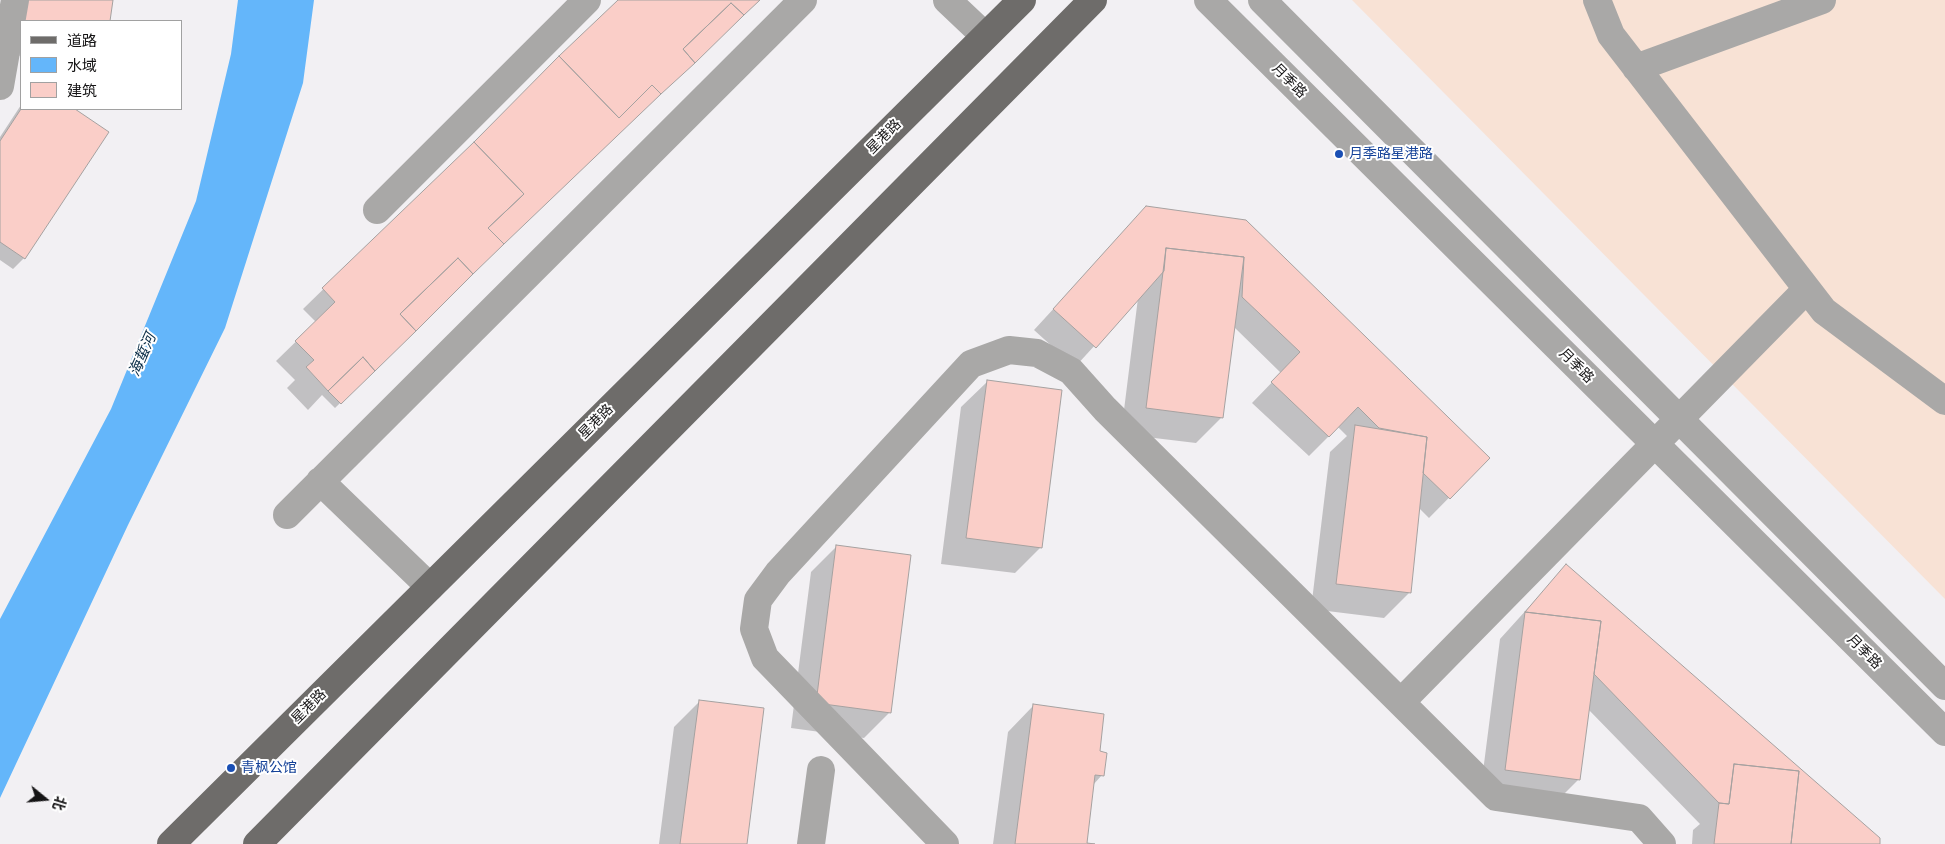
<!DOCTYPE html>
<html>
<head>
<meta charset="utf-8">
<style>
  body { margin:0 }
  #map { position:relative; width:1945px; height:844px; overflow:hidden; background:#f2f0f3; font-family:Helvetica,"Noto Sans SC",sans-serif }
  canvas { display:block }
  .legend { position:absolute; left:20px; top:20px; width:162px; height:90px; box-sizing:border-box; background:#fff; border:1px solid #a1a1a1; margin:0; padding:6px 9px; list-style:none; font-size:15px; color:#151415 }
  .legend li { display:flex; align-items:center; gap:10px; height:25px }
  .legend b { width:25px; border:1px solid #a1a1a1 }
  .north { position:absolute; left:20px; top:774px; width:50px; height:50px; -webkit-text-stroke:4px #fff; paint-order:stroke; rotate:107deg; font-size:14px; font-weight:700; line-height:20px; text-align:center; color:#151415 }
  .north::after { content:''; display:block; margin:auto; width:18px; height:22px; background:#151415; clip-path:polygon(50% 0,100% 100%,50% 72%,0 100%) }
</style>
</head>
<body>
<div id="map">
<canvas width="1945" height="844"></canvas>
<ul class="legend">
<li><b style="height:6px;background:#6e6c6a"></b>道路</li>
<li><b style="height:14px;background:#64b6fa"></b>水域</li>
<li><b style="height:14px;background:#facec8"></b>建筑</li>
</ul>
<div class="north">北</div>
</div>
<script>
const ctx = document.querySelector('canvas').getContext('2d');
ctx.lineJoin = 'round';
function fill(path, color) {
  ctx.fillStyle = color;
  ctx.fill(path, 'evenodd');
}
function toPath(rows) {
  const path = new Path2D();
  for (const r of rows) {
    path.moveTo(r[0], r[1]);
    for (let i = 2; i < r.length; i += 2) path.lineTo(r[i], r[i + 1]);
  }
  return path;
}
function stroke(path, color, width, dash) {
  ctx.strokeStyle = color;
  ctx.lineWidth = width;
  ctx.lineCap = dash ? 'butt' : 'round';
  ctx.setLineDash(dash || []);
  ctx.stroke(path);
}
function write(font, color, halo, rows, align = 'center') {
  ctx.font = font + ' Helvetica,"Noto Sans SC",sans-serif';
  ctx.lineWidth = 4;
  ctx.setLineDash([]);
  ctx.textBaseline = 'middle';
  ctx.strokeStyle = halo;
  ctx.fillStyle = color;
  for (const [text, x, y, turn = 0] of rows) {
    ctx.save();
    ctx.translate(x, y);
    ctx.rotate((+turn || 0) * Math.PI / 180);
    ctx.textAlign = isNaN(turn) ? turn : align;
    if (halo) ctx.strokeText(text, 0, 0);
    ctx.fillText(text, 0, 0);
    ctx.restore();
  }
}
fill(toPath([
  [1352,0,1945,0,1945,599]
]), '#f8e2d5');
fill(toPath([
  [238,0,314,0,303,83,225,328,128,525,0,798,0,619,111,409,196,201,231,54]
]), '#64b6fa');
fill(toPath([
  [17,0,112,0,108,21,21,21,21,56,8,54],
  [620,0,759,0,486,260,335,408,322,395,308,410,287,388,295,380,276,361,316,322,303,309],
  [21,105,21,109,73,109,108,132,24,258,13,269,0,260,0,137],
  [1147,207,1245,221,1488,458,1429,518,1419,508,1410,592,1384,618,1311,609,1330,452,1347,436,1338,427,1309,456,1252,403,1281,373,1234,327,1222,417,1196,443,1121,434,1138,298,1075,367,1034,330],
  [987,382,1041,547,1015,573,941,564,961,407],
  [837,546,890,712,864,738,791,728,811,572],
  [1566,566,1879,844,1692,844,1693,830,1700,824,1588,709,1579,779,1553,805,1480,795,1500,639],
  [700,701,745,844,659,844,674,727],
  [1033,706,1102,775,1093,785,1085,844,1088,844,993,844,1008,732]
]), '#0003');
const building = toPath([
  [25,0,113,0,110,21,22,21,25,0],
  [618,0,760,0,744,15,731,3,683,49,695,63,661,94,652,85,619,118,559,56,618,0],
  [731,3,744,15,695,63,683,49,731,3],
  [559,56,619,118,652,85,661,94,504,244,488,228,524,194,474,142,559,56],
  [21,109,75,109,109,132,25,259,0,242,0,141,21,109],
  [474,142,524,194,488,228,504,244,473,274,458,258,400,314,416,331,375,371,363,357,328,391,306,367,314,360,295,341,335,302,322,288,474,142],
  [1146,206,1246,220,1490,458,1450,499,1423,473,1427,437,1379,428,1358,407,1329,437,1271,382,1300,352,1242,297,1244,257,1166,248,1164,271,1096,348,1053,309,1146,206],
  [1166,248,1244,257,1223,418,1146,408,1166,248],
  [458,258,473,274,416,331,400,314,458,258],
  [363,357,375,371,341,404,328,391,363,357],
  [987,380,1062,390,1042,548,966,538,987,380],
  [1355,425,1427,437,1411,593,1336,584,1355,425],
  [836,545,911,555,891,713,816,703,836,545],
  [1566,564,1880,838,1880,844,1791,844,1799,771,1734,764,1729,804,1719,803,1594,674,1601,621,1525,612,1566,564],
  [1525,612,1601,621,1580,780,1505,770,1525,612],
  [699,700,764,708,747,844,680,844,699,700],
  [1033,704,1104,714,1100,751,1107,753,1104,776,1095,775,1087,843,1095,844,1015,844,1033,704],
  [1734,764,1799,771,1791,844,1714,844,1719,803,1729,804,1734,764]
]);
fill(building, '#facec8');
stroke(building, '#a5a1a0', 1);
stroke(toPath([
  [947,0,985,36],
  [1208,0,1945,732],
  [1262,0,1945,686],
  [1597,0,1611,35,1824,311,1945,401],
  [1636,68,1822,0],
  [0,86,15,0],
  [377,210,587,0],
  [320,481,430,587],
  [287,515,803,0],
  [1401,702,1807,289],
  [811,844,821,770],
  [945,844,765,658,754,629,758,600,778,573,971,364,1009,350,1037,353,1071,371,1105,409,1496,797,1639,818,1662,844]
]), '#a9a8a7', 28);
stroke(toPath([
  [171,844,1022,0],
  [257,844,1093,0]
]), '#6e6c6a', 28);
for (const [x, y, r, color] of [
  [1339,154,5,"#1a4fb4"],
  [231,768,5,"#1a4fb4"]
]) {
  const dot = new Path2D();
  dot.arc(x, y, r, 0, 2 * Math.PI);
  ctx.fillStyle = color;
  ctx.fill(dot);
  stroke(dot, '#fff', 2);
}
write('14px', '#151415', '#fff', [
  ["月季路",1289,81,45],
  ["星港路",884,137,-45],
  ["月季路",1576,366,45],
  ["星港路",596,422,-45],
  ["月季路",1864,652,45],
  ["星港路",309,707,-45]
]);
write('14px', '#164399', '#fff', [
  ["月季路星港路",1349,154],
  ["青枫公馆",241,768]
], 'left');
write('italic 15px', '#082c46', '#fff', [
  ["海蜇河",143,355,-66]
]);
</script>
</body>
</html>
